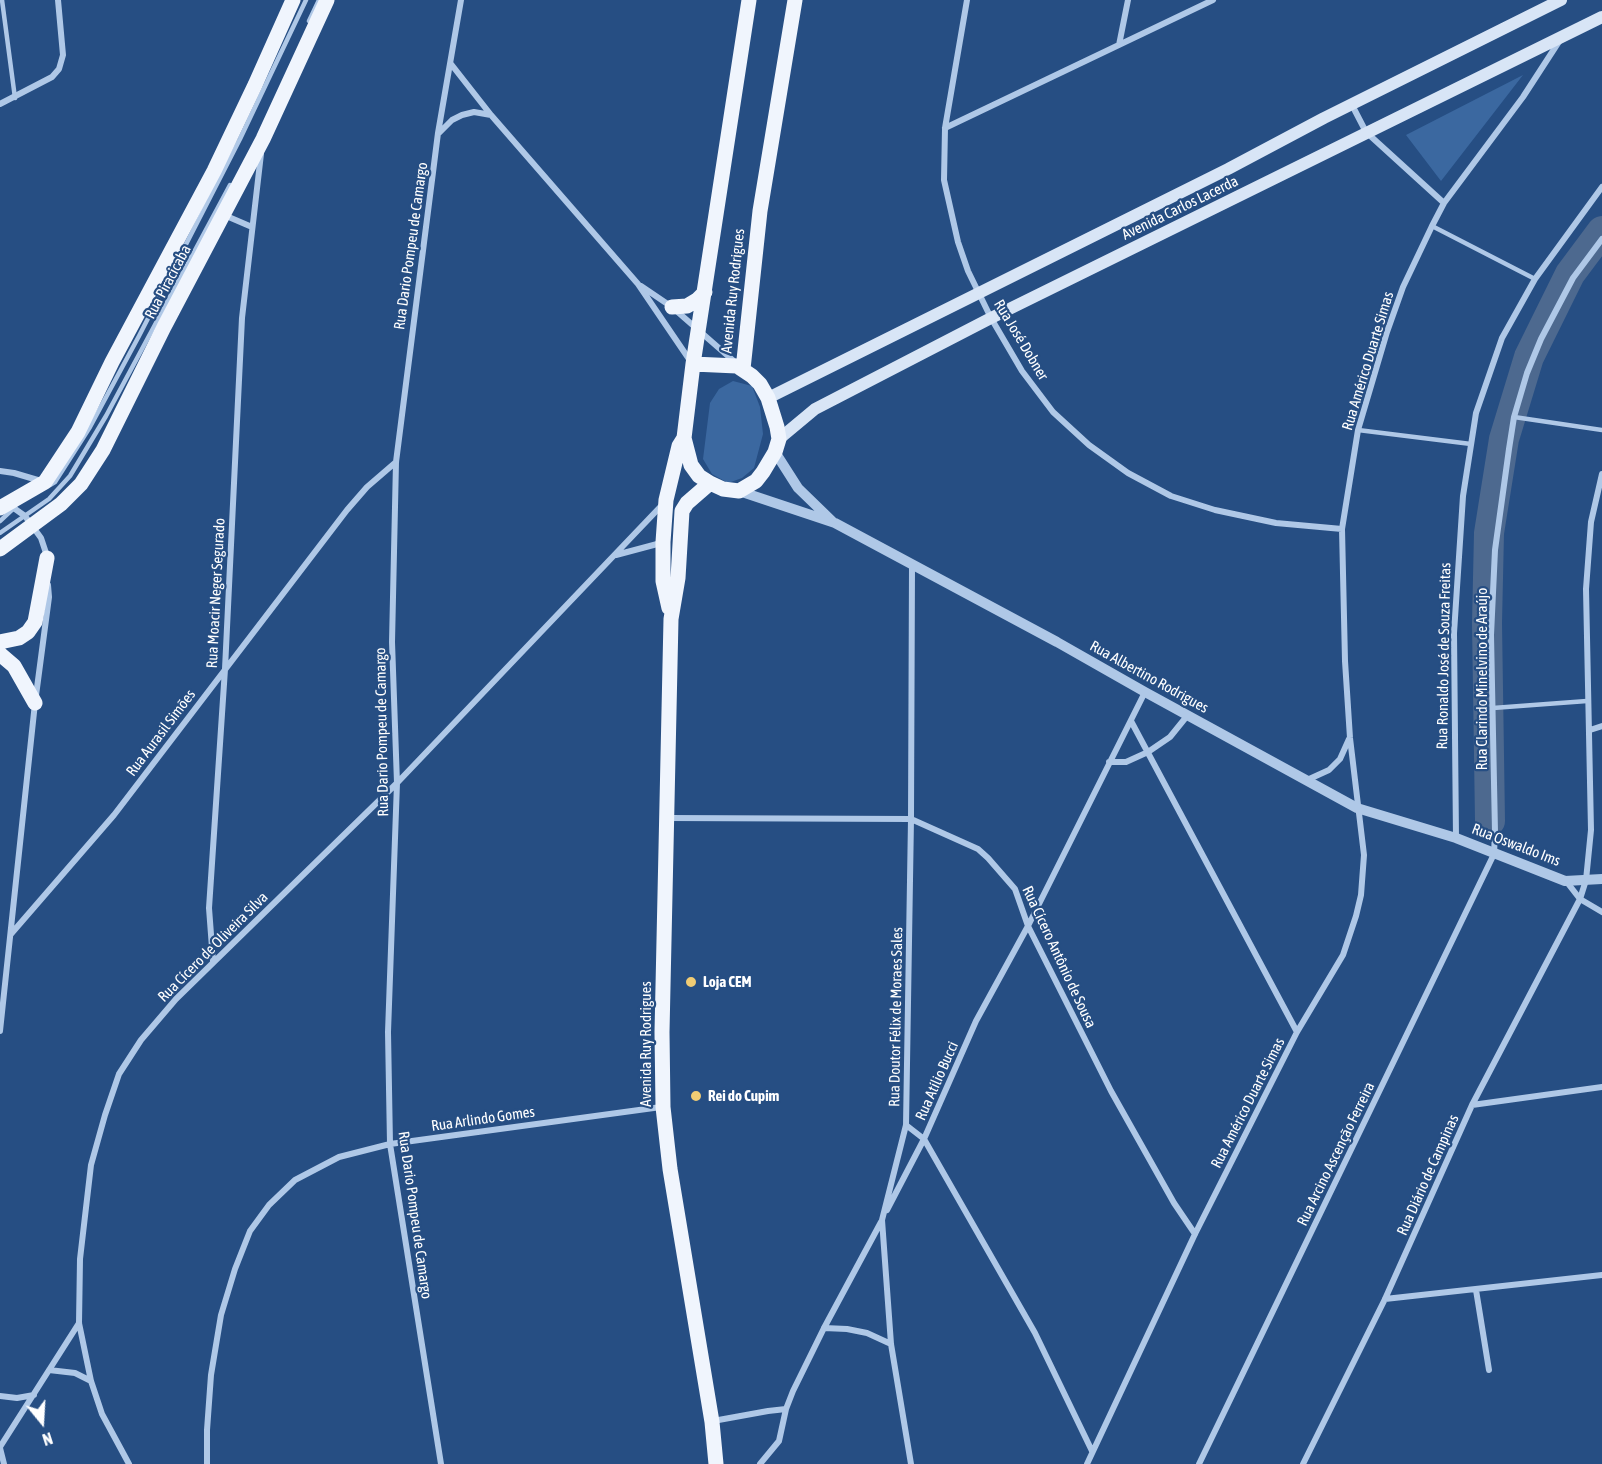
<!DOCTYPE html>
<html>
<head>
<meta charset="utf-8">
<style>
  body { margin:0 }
  #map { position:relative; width:1602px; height:1464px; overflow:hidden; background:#264e83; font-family:"Asap Condensed",sans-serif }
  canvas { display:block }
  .north { position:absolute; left:12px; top:1392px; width:60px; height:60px; -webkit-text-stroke:4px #264e83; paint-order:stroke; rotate:162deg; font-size:16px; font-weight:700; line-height:24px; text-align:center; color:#fff }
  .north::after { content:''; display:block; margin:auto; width:21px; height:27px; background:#fff; clip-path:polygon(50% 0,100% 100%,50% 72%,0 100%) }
</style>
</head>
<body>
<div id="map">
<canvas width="1602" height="1464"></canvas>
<div class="north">N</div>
</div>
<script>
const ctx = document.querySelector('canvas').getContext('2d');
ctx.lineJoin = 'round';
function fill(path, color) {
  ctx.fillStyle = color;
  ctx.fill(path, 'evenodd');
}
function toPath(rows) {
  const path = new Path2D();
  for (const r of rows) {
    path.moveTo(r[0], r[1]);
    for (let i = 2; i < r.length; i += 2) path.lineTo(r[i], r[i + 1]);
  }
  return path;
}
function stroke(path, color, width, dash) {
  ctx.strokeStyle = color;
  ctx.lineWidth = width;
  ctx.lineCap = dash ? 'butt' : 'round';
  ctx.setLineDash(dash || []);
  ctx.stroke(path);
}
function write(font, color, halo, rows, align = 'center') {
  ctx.font = font + ' "Asap Condensed",sans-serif';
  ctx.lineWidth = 4.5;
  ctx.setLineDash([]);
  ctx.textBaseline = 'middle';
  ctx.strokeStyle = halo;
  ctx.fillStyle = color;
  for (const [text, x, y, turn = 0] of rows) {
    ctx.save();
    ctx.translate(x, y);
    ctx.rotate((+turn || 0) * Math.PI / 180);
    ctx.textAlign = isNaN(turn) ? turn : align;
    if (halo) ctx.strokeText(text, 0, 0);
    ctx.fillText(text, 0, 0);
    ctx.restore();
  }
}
fill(toPath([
  [1523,75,1441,181,1406,135],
  [733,381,752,386,760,407,763,434,754,468,742,478,728,483,712,474,703,459,710,403,719,389]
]), '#3b68a0');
stroke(toPath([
  [1490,821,1487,623,1489,533,1504,439,1529,357,1570,274,1602,231]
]), '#4d698f', 30);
stroke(toPath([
  [2,0,15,98],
  [309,21,319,0],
  [1432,226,1535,279],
  [1514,417,1602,430],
  [1358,430,1471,444],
  [50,485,55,482,90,427,139,336,240,139,306,0],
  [0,521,15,507],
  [0,533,49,499,70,476,106,416,230,185],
  [1493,708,1587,701]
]), '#afc8e7', 4.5);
stroke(toPath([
  [967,0,945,128,944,180,958,242,968,271,991,318,1022,371,1053,412,1089,445,1128,473,1171,496,1215,510,1276,523,1342,529],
  [1119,45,1128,0],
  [451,64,491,115,638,284,691,362],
  [0,104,52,77,59,69,63,55,58,0],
  [1352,105,1366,132,1444,203],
  [945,128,1213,0],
  [439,133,452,120,462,115,474,112,491,115],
  [224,215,252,227],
  [641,286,672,307,736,363],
  [0,471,14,473,41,481],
  [8,504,25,516,41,538,47,556],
  [616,555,661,543],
  [1131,721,1297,1032],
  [1590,730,1602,726],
  [1109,762,1126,762,1148,752,1170,737,1187,716],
  [1307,780,1329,770,1340,759,1349,739],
  [668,818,911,819,978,849,988,858,1015,889,1028,926,1111,1091,1174,1203,1195,1234],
  [1456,838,1454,633,1463,496,1476,413,1502,338,1535,279,1602,187],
  [1566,881,1580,899,1602,912],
  [11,934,114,815,347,510,367,487,396,462],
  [213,961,209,908,225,669,242,318,261,154],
  [0,1031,35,703,49,597,48,585],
  [1472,1105,1602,1087],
  [906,1125,924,1139,1035,1333,1092,1451],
  [887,1210,924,1139,976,1021,1028,926,1145,692],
  [1476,1290,1489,1370],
  [1385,1299,1602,1275],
  [824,1328,847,1329,867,1333,891,1344],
  [49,1370,75,1373,91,1381],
  [0,1396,17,1398,34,1395],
  [713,1421,768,1411,786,1409],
  [0,1447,79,1323],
  [0,1448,4,1464],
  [129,1464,102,1414,91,1381,79,1323,80,1259,91,1165,105,1115,119,1074,141,1040,176,999,397,783,663,504],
  [207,1464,207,1430,211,1375,221,1315,235,1269,250,1231,269,1205,295,1180,339,1157,390,1144,661,1107],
  [441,1464,390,1144,388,1032,397,783,392,642,396,462,438,133,461,0],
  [760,1464,779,1441,786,1409,793,1391,824,1328,881,1222],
  [911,1464,891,1344,882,1220,906,1125,911,819,912,566],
  [1087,1464,1195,1234,1297,1032,1343,955,1356,916,1361,895,1364,855,1350,738,1345,661,1342,529,1358,430,1387,332,1403,287,1432,226,1444,203,1523,97,1560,40],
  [1199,1464,1494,854,1495,832,1491,635,1495,550,1509,449,1514,417,1527,373,1541,339,1573,278,1602,239],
  [1303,1464,1385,1299,1472,1105,1580,899,1586,880,1591,830,1586,589,1591,522,1602,474]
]), '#afc8e7', 6);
stroke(toPath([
  [775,452,798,488,832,521],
  [739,491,835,523,1057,642,1145,692,1357,808,1456,838,1565,881,1602,879]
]), '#afc8e7', 10);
stroke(toPath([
  [768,398,1228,169,1324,118,1561,0],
  [779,439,815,409,991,318,1602,17]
]), '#d8e5f6', 12);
stroke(toPath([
  [672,307,687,306,697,300,705,292],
  [743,369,760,211,795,0],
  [684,438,691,465,699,476,710,483,723,489,739,491,756,481,763,472,775,452,779,439,777,427,768,398,760,384,752,376,737,366,693,364],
  [710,483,687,503,682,511,678,578,671,619,662,1032,663,1107,670,1169,712,1422,716,1464],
  [0,508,45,482,78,432,112,362,214,171,255,85,293,0],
  [0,549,61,504,81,484,103,450,164,327,263,139,327,0],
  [669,608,663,581,663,542,666,500,679,446,684,438,693,364,749,0],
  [0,642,19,638,28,632,35,622,47,558],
  [0,654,14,666,35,703]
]), '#f0f5fd', 15);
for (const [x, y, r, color] of [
  [691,982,6,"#f0cc74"],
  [696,1096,6,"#f0cc74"]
]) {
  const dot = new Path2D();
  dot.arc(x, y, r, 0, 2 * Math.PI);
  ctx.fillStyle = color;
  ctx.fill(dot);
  stroke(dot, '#264e83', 2);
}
write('15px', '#fff', '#264e83', [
  ["Avenida Carlos Lacerda",1180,208,-26],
  ["Rua Dario Pompeu de Camargo",411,246,-82],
  ["Rua Piracicaba",168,282,-62],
  ["Avenida Ruy Rodrigues",733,291,-84],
  ["Rua José Dobner",1021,340,59],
  ["Rua Américo Duarte Simas",1368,361,-73],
  ["Rua Moacir Neger Segurado",216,593,-87],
  ["Rua Ronaldo José de Souza Freitas",1444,656,-89],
  ["Rua Albertino Rodrigues",1149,677,29],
  ["Rua Clarindo Minelvino de Araújo",1482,679,-90],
  ["Rua Dario Pompeu de Camargo",382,732,-91],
  ["Rua Aurasil Simões",161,733,-53],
  ["Rua Oswaldo Ims",1516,845,21],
  ["Rua Cícero de Oliveira Silva",213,947,-45],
  ["Rua Cícero Antônio de Sousa",1059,957,65],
  ["Rua Doutor Félix de Moraes Sales",896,1017,-89],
  ["Avenida Ruy Rodrigues",646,1044,-90],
  ["Rua Atílio Bucci",937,1081,-66],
  ["Rua Américo Duarte Simas",1248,1103,-63],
  ["Rua Arlindo Gomes",483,1119,-8],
  ["Rua Arcino Ascenção Ferreira",1336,1154,-64],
  ["Rua Diário de Campinas",1428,1175,-66],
  ["Rua Dario Pompeu de Camargo",415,1215,82]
]);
write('bold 15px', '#fff', '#264e83', [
  ["Loja CEM",703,982],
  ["Rei do Cupim",708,1096]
], 'left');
</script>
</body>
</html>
